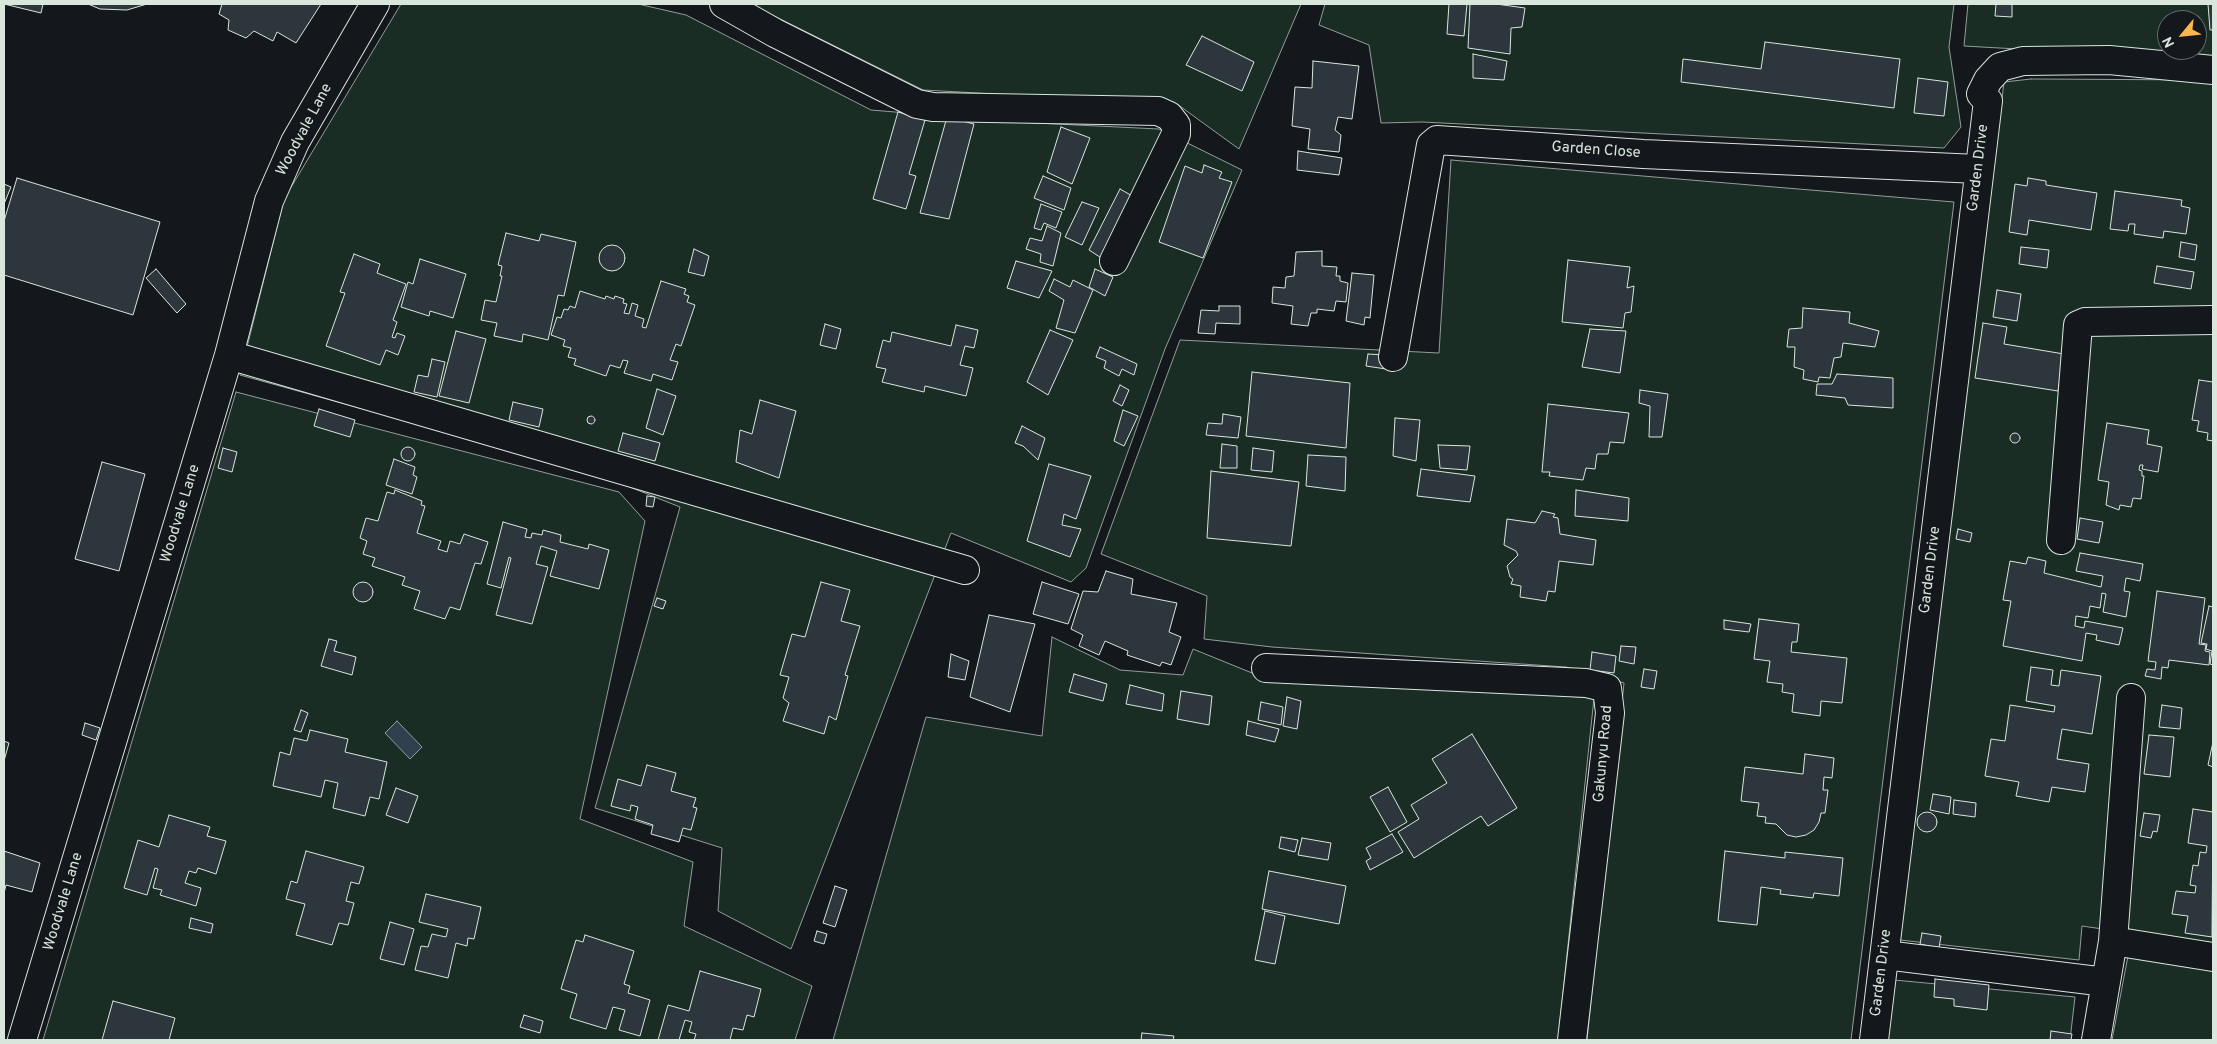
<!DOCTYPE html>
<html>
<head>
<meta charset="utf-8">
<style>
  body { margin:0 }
  #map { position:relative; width:2217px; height:1044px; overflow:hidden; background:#14181c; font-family:Overpass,sans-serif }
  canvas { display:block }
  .frame { position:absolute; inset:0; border:5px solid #d8e6dc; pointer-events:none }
  .north { position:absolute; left:2157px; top:10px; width:50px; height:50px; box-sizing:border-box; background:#14181c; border:1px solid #626a69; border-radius:50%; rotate:242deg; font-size:14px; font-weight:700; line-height:20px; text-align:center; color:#d8e6dc }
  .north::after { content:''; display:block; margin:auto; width:18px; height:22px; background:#ffb74d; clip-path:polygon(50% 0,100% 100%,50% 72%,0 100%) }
</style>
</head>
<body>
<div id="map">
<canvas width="2217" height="1044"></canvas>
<div class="frame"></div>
<div class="north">N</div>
</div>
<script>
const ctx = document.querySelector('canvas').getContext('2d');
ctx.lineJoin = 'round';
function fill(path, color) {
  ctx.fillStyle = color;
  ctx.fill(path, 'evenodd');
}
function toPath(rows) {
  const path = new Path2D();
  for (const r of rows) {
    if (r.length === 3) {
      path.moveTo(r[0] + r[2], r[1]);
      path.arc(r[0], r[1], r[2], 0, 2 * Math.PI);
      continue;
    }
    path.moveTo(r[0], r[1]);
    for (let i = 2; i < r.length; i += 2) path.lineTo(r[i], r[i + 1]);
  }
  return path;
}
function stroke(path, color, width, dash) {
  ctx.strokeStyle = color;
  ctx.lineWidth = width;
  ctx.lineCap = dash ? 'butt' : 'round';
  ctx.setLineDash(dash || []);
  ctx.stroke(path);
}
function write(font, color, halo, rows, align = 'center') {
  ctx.font = font + ' Overpass,sans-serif';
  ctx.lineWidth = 4;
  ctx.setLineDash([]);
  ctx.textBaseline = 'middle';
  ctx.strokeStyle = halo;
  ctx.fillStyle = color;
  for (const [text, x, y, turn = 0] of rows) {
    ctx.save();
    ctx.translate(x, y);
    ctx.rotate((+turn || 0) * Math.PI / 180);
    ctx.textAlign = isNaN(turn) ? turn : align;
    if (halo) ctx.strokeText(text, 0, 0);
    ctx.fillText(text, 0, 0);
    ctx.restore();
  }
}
const green = toPath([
  [401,4,638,4,686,15,871,110,1015,122,1159,129,1242,170,1165,349,1086,568,1071,582,951,533,791,949,718,911,722,848,595,808,680,507,592,472,240,375,284,199,401,4],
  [750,4,1301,4,1239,149,1177,104,923,90,750,4],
  [1325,4,1954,4,1949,47,1961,127,1944,148,1422,122,1381,123,1369,45,1319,25,1325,4],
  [1968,4,2213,4,2213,60,1964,46,1968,4],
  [2167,20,2197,20,2197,50,2167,50,2167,20],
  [2031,79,2213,80,2213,945,2082,926,2079,960,1900,940,2004,82,2031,79],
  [1451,160,1954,202,1851,1040,1587,1040,1624,683,1566,667,1272,647,1204,639,1207,596,1101,554,1180,340,1439,353,1451,160],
  [236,392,619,492,645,521,580,819,693,862,684,926,812,986,795,1040,43,1040,236,392],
  [1052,637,1120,670,1183,675,1193,649,1257,675,1594,698,1558,1040,833,1040,926,717,1042,736,1052,637],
  [2128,956,2213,966,2213,1040,2112,1040,2128,956],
  [1894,980,2075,997,2070,1040,1887,1040,1894,980]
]);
fill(green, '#1a2d24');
stroke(green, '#939e99', 1);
const water = toPath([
  [397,721,422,747,410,759,385,733,397,721]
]);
fill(water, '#2f3f4d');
stroke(water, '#939e99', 1);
const building = toPath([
  [4,4,43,4,41,13,4,4],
  [88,4,147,4,127,10,100,9,88,4],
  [222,4,321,4,296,43,277,32,273,41,254,31,246,38,228,30,229,20,219,14,222,4],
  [1449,4,1467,4,1464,36,1447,34,1449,4],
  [1470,4,1496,4,1525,8,1522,27,1511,28,1510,54,1468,48,1470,4],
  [1996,4,2012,4,2012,17,1995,16,1996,4],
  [2208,4,2213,4,2213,30,2210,30,2208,4],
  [1202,36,1254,62,1242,91,1186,65,1202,36],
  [1765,42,1900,59,1894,108,1681,82,1683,59,1761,69,1765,42],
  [1473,54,1507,61,1504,80,1473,78,1473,54],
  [1313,61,1359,66,1352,119,1338,117,1335,130,1341,135,1339,152,1308,149,1310,129,1292,126,1295,87,1312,88,1313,61],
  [1918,78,1948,82,1944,116,1914,113,1918,78],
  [898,112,925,120,909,174,916,176,906,209,873,199,898,112],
  [947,117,974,124,949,219,920,213,947,117],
  [1061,127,1090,138,1072,184,1047,172,1061,127],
  [1298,151,1342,158,1339,175,1297,170,1298,151],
  [1204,165,1222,172,1219,178,1232,182,1203,258,1159,242,1185,166,1202,173,1204,165],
  [1043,176,1071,188,1064,210,1034,198,1043,176],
  [17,178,160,222,133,315,4,275,4,221,17,178],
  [2028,178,2046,181,2046,185,2097,193,2091,230,2029,220,2027,235,2009,232,2015,184,2027,186,2028,178],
  [4,184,11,187,4,204,4,184],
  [1120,189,1134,197,1106,261,1089,250,1120,189],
  [2115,191,2182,200,2181,206,2190,208,2186,234,2164,231,2163,238,2134,234,2135,224,2129,224,2128,231,2110,229,2115,191],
  [1082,202,1099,208,1082,245,1065,237,1082,202],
  [1041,204,1062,212,1056,228,1044,223,1041,230,1034,228,1041,204],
  [1047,226,1061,233,1053,266,1040,262,1041,254,1026,249,1030,238,1042,241,1047,226],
  [506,233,539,241,541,234,576,242,564,296,558,295,548,340,523,334,522,342,494,336,497,323,481,320,485,300,496,302,502,276,500,276,502,266,498,265,506,233],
  [2181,242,2197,245,2195,260,2179,257,2181,242],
  [612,258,13],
  [2021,247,2049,250,2047,268,2019,264,2021,247],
  [694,249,709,256,704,276,688,272,694,249],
  [1322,251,1322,266,1337,267,1336,276,1340,276,1340,281,1348,283,1346,302,1336,301,1334,311,1317,309,1317,313,1311,313,1308,326,1291,324,1293,306,1272,303,1273,287,1285,288,1286,277,1294,276,1296,252,1322,251],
  [354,254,380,264,377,273,406,284,393,320,397,322,392,337,395,338,397,333,405,336,398,355,386,350,380,365,326,346,345,293,340,292,354,254],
  [420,259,466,274,453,318,430,311,429,316,401,307,408,282,413,284,420,259],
  [1568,260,1630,267,1627,288,1634,286,1631,312,1625,313,1623,328,1562,322,1568,260],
  [1016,261,1052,271,1039,298,1007,288,1016,261],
  [2157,266,2194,272,2191,289,2154,283,2157,266],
  [156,269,186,304,177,313,146,278,156,269],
  [1095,269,1113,277,1105,296,1089,287,1095,269],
  [1352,273,1374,275,1370,318,1365,317,1364,325,1346,321,1352,273],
  [1054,279,1070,287,1073,280,1093,290,1075,333,1056,328,1064,300,1049,291,1054,279],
  [661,281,686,289,684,294,689,296,687,302,695,305,681,346,676,344,670,360,678,362,672,380,653,374,651,381,624,373,628,361,623,360,620,368,610,365,606,376,574,365,576,359,568,357,571,348,563,346,565,340,551,335,557,317,561,318,564,309,568,310,570,306,575,308,580,291,605,299,606,296,614,299,615,296,624,299,623,303,627,304,624,313,629,314,632,303,638,305,635,316,644,319,642,327,646,328,661,281],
  [1997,290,2021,294,2017,321,1993,317,1997,290],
  [1219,306,1240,306,1240,324,1216,323,1215,334,1198,333,1201,310,1219,311,1219,306],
  [1803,308,1850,312,1849,323,1879,331,1875,347,1843,343,1841,357,1834,358,1830,378,1819,377,1818,382,1803,379,1804,370,1794,367,1795,347,1787,347,1789,329,1802,328,1803,308],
  [1983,323,2007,327,2004,344,2064,354,2058,391,1975,378,1983,323],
  [825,324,841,329,836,349,820,345,825,324],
  [956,325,978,330,974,348,965,346,960,365,973,368,966,396,925,386,924,392,882,382,886,369,876,367,883,340,890,342,892,332,951,346,956,325],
  [1590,329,1626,331,1620,373,1582,367,1590,329],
  [1050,330,1073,340,1048,395,1027,382,1050,330],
  [456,331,486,339,469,403,439,396,456,331],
  [1100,347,1137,364,1134,375,1122,369,1119,376,1104,368,1106,361,1096,357,1100,347],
  [1368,354,1386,355,1386,369,1366,366,1368,354],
  [432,359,445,362,437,397,414,392,418,375,428,377,432,359],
  [1252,372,1350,383,1346,448,1246,436,1252,372],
  [1837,374,1893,378,1893,408,1848,405,1845,398,1816,395,1817,384,1832,384,1837,374],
  [2199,380,2213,382,2213,441,2207,440,2208,433,2197,431,2199,421,2192,420,2199,380],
  [1120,385,1129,390,1122,406,1113,401,1120,385],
  [657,389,676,396,663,435,646,428,657,389],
  [1640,390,1668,394,1662,437,1649,437,1650,406,1639,403,1640,390],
  [760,400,796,411,779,478,736,462,740,430,752,434,760,400],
  [513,402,543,409,539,427,509,420,513,402],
  [1548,404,1629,413,1624,443,1610,442,1608,454,1597,454,1595,469,1586,468,1583,480,1549,476,1550,472,1542,472,1548,404],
  [319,409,355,420,350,437,314,426,319,409],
  [1123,410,1138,416,1124,446,1114,441,1123,410],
  [1223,414,1241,417,1238,438,1206,435,1208,423,1222,424,1223,414],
  [591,420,4],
  [1395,418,1420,420,1416,461,1393,456,1395,418],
  [2107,423,2149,430,2147,444,2162,447,2158,472,2142,469,2143,465,2140,465,2139,470,2142,471,2142,476,2144,476,2141,499,2133,498,2131,507,2120,505,2119,510,2106,505,2109,482,2098,480,2107,423],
  [1022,426,1045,438,1038,460,1023,446,1015,443,1022,426],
  [623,433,660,443,655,461,618,451,623,433],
  [2015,438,5],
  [1222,444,1237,446,1237,468,1220,468,1222,444],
  [1438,445,1470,446,1467,470,1440,468,1438,445],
  [408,454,7],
  [223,448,237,452,232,472,218,468,223,448],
  [1253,448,1274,451,1272,472,1251,470,1253,448],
  [1308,455,1346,457,1345,491,1306,486,1308,455],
  [394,459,415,467,413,475,417,477,412,494,386,485,394,459],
  [102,462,145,474,119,571,75,559,102,462],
  [1049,464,1091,476,1076,519,1064,514,1062,525,1081,529,1070,557,1027,541,1049,464],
  [1421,469,1475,476,1470,502,1417,496,1421,469],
  [1211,471,1299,482,1291,546,1207,538,1211,471],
  [395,490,422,501,421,505,425,506,417,533,441,541,438,549,447,552,450,541,460,544,464,534,488,542,481,564,475,563,460,610,450,607,445,619,414,609,420,591,402,585,405,577,372,566,375,558,363,554,367,541,360,538,366,518,378,521,387,492,394,494,395,490],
  [1576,490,1629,498,1628,521,1575,516,1576,490],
  [647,496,655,497,653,507,646,506,647,496],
  [1542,511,1555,514,1553,517,1558,518,1560,534,1596,540,1593,565,1559,561,1555,592,1548,591,1546,601,1520,597,1521,586,1511,584,1513,579,1510,577,1507,566,1518,555,1516,551,1504,545,1507,519,1535,523,1542,511],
  [2080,518,2103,522,2099,543,2077,539,2080,518],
  [503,522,527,529,525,537,531,538,532,533,542,535,543,530,561,535,560,542,588,549,589,544,609,550,599,589,550,576,557,551,541,546,536,564,548,567,532,624,496,615,511,558,509,557,501,588,487,584,503,522],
  [1958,529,1972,533,1970,542,1956,539,1958,529],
  [2080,553,2143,564,2140,581,2126,578,2124,591,2130,592,2126,617,2103,612,2106,594,2102,593,2100,608,2090,606,2088,618,2076,616,2075,626,2084,628,2085,621,2123,628,2119,645,2096,640,2097,635,2086,633,2082,661,2003,646,2011,601,2003,600,2010,561,2026,564,2028,557,2046,561,2044,573,2101,587,2103,576,2076,571,2080,553],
  [1106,571,1133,579,1131,594,1177,603,1169,632,1181,637,1171,665,1162,662,1160,666,1127,655,1128,651,1105,641,1099,655,1079,646,1083,635,1071,629,1083,591,1098,592,1106,571],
  [821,582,850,590,841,621,860,626,845,675,848,676,836,720,829,716,824,734,783,721,789,703,783,698,789,677,780,675,792,634,805,637,821,582],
  [1042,582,1079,594,1068,624,1033,614,1042,582],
  [363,592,10],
  [2157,591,2205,598,2199,644,2206,645,2205,651,2210,652,2209,665,2169,660,2168,668,2162,667,2161,679,2145,676,2147,669,2155,670,2156,662,2148,661,2157,591],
  [657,598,666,601,663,609,654,606,657,598],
  [2209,606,2213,607,2213,665,2210,664,2212,651,2206,649,2207,644,2201,643,2209,606],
  [989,615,1035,624,1010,712,970,697,989,615],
  [1759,619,1799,624,1797,642,1792,642,1791,652,1847,658,1842,703,1821,701,1820,716,1792,712,1794,694,1782,692,1783,684,1767,682,1770,661,1754,659,1759,619],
  [1724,620,1751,624,1749,632,1724,629,1724,620],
  [329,639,337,641,334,651,356,657,352,675,321,666,329,639],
  [1621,646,1636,647,1634,664,1619,661,1621,646],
  [1592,652,1616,656,1614,673,1590,670,1592,652],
  [951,654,969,661,965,680,948,677,951,654],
  [2031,667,2053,670,2051,685,2059,686,2061,670,2101,676,2092,734,2062,729,2057,759,2089,764,2085,792,2052,787,2049,802,2016,796,2019,782,1985,776,1991,739,2005,741,2010,705,2054,712,2055,706,2026,701,2031,667],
  [1644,669,1657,671,1654,689,1641,687,1644,669],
  [1074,674,1107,684,1103,701,1069,692,1074,674],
  [1130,685,1164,694,1162,711,1126,704,1130,685],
  [1181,691,1212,696,1209,725,1177,719,1181,691],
  [1287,697,1301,701,1297,729,1283,726,1287,697],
  [1261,702,1283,707,1281,725,1258,720,1261,702],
  [2162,705,2182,708,2180,729,2159,727,2162,705],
  [301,710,308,713,301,732,294,730,301,710],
  [1248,721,1279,729,1275,742,1246,735,1248,721],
  [85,723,100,728,96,740,82,735,85,723],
  [310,730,348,739,345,752,387,762,379,799,370,797,365,816,333,808,338,783,325,780,321,797,273,786,280,752,290,755,294,738,307,741,310,730],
  [1472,734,1517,808,1488,826,1481,816,1414,858,1398,832,1419,819,1411,805,1447,783,1432,759,1472,734],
  [2149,735,2174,737,2170,777,2144,774,2149,735],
  [4,741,9,743,4,761,4,741],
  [2213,742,2213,767,2208,765,2213,742],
  [1805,754,1834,758,1832,778,1824,777,1823,790,1828,790,1825,813,1821,813,1819,822,1814,830,1806,835,1796,837,1787,835,1776,824,1765,823,1766,817,1757,816,1759,803,1741,801,1745,767,1803,774,1805,754],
  [647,765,676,773,671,791,696,798,693,807,697,808,691,830,683,828,679,842,651,834,653,825,635,819,638,807,631,805,630,811,611,806,618,779,641,786,647,765],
  [1388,787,1407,822,1390,832,1370,797,1388,787],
  [396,788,418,796,408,823,386,815,396,788],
  [1933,794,1951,797,1949,814,1930,810,1933,794],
  [1954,800,1976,803,1975,817,1953,814,1954,800],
  [2193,809,2213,812,2212,937,2185,933,2188,916,2172,914,2176,891,2195,893,2196,886,2190,885,2193,865,2198,866,2200,852,2206,853,2207,846,2188,843,2193,809],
  [1927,822,10],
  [2144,813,2160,815,2157,832,2153,831,2151,838,2140,836,2144,813],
  [169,815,210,827,207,836,226,841,216,874,198,868,196,873,189,871,185,883,201,888,196,906,160,895,162,890,153,888,158,869,155,868,147,895,124,888,138,840,159,847,169,815],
  [1392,834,1403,852,1370,870,1366,861,1371,858,1366,848,1392,834],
  [1281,837,1298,840,1295,852,1279,848,1281,837],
  [1302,838,1331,843,1328,860,1298,855,1302,838],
  [4,851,40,863,32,892,6,885,4,893,4,851],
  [306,851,364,867,359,884,351,882,346,901,354,903,348,925,339,923,332,945,296,935,305,904,286,899,291,881,297,883,306,851],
  [1725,851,1785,858,1785,852,1843,858,1839,896,1814,893,1813,898,1780,894,1781,890,1761,887,1757,925,1718,921,1725,851],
  [1269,871,1346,886,1339,924,1262,909,1269,871],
  [835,886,847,890,835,927,823,923,835,886],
  [426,894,481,907,474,939,468,938,467,946,456,943,448,978,415,970,421,946,428,947,432,934,446,937,448,929,419,922,426,894],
  [1265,911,1285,916,1275,964,1255,960,1265,911],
  [191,918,213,924,211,933,189,928,191,918],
  [390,922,414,929,404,965,380,959,390,922],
  [817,931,827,934,824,944,814,941,817,931],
  [1922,933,1941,936,1939,948,1920,944,1922,933],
  [585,935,634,951,624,984,630,986,628,993,650,1000,640,1036,619,1030,625,1010,613,1007,606,1029,570,1018,577,994,561,989,576,940,583,942,585,935],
  [700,971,761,989,754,1017,747,1015,743,1030,733,1028,730,1040,694,1040,696,1034,689,1032,692,1022,685,1020,679,1040,658,1040,668,1005,689,1011,700,971],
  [1935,979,1989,985,1987,1010,1954,1006,1954,999,1934,997,1935,979],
  [113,1001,175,1018,169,1040,102,1040,113,1001],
  [524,1015,543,1021,540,1033,520,1027,524,1015],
  [2051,1031,2072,1034,2071,1040,2050,1040,2051,1031],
  [1142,1033,1174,1036,1173,1040,1141,1040,1142,1033]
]);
fill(building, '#2c363c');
stroke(building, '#d8e6dc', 1);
const minor = toPath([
  [724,4,775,33,917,104,933,107,1158,111,1169,116,1176,125,1176,134,1114,261],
  [229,355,965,570],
  [1393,357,1431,145,1437,140,1643,154,1978,169],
  [2061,540,2078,325,2085,322,2213,320],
  [1266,668,1586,683,1607,688,1610,713,1572,1040],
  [2113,941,2213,957],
  [1885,955,2106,982],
  [22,1040,229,355,269,201,295,142,375,4],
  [1874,1040,1988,101,1981,94,1988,80,2000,67,2023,61,2109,60,2213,70],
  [2096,1040,2113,941,2131,698]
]);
stroke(minor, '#d8e6dc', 30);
stroke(minor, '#14181c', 28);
write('15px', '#d8e6dc', '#14181c', [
  ["Woodvale Lane",305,130,-62],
  ["Garden Close",1596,151,4],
  ["Garden Drive",1979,168,-83],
  ["Woodvale Lane",181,514,-73],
  ["Garden Drive",1931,570,-83],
  ["Gakunyu Road",1604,754,-85],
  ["Woodvale Lane",64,902,-73],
  ["Garden Drive",1882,973,-83]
]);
</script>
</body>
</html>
